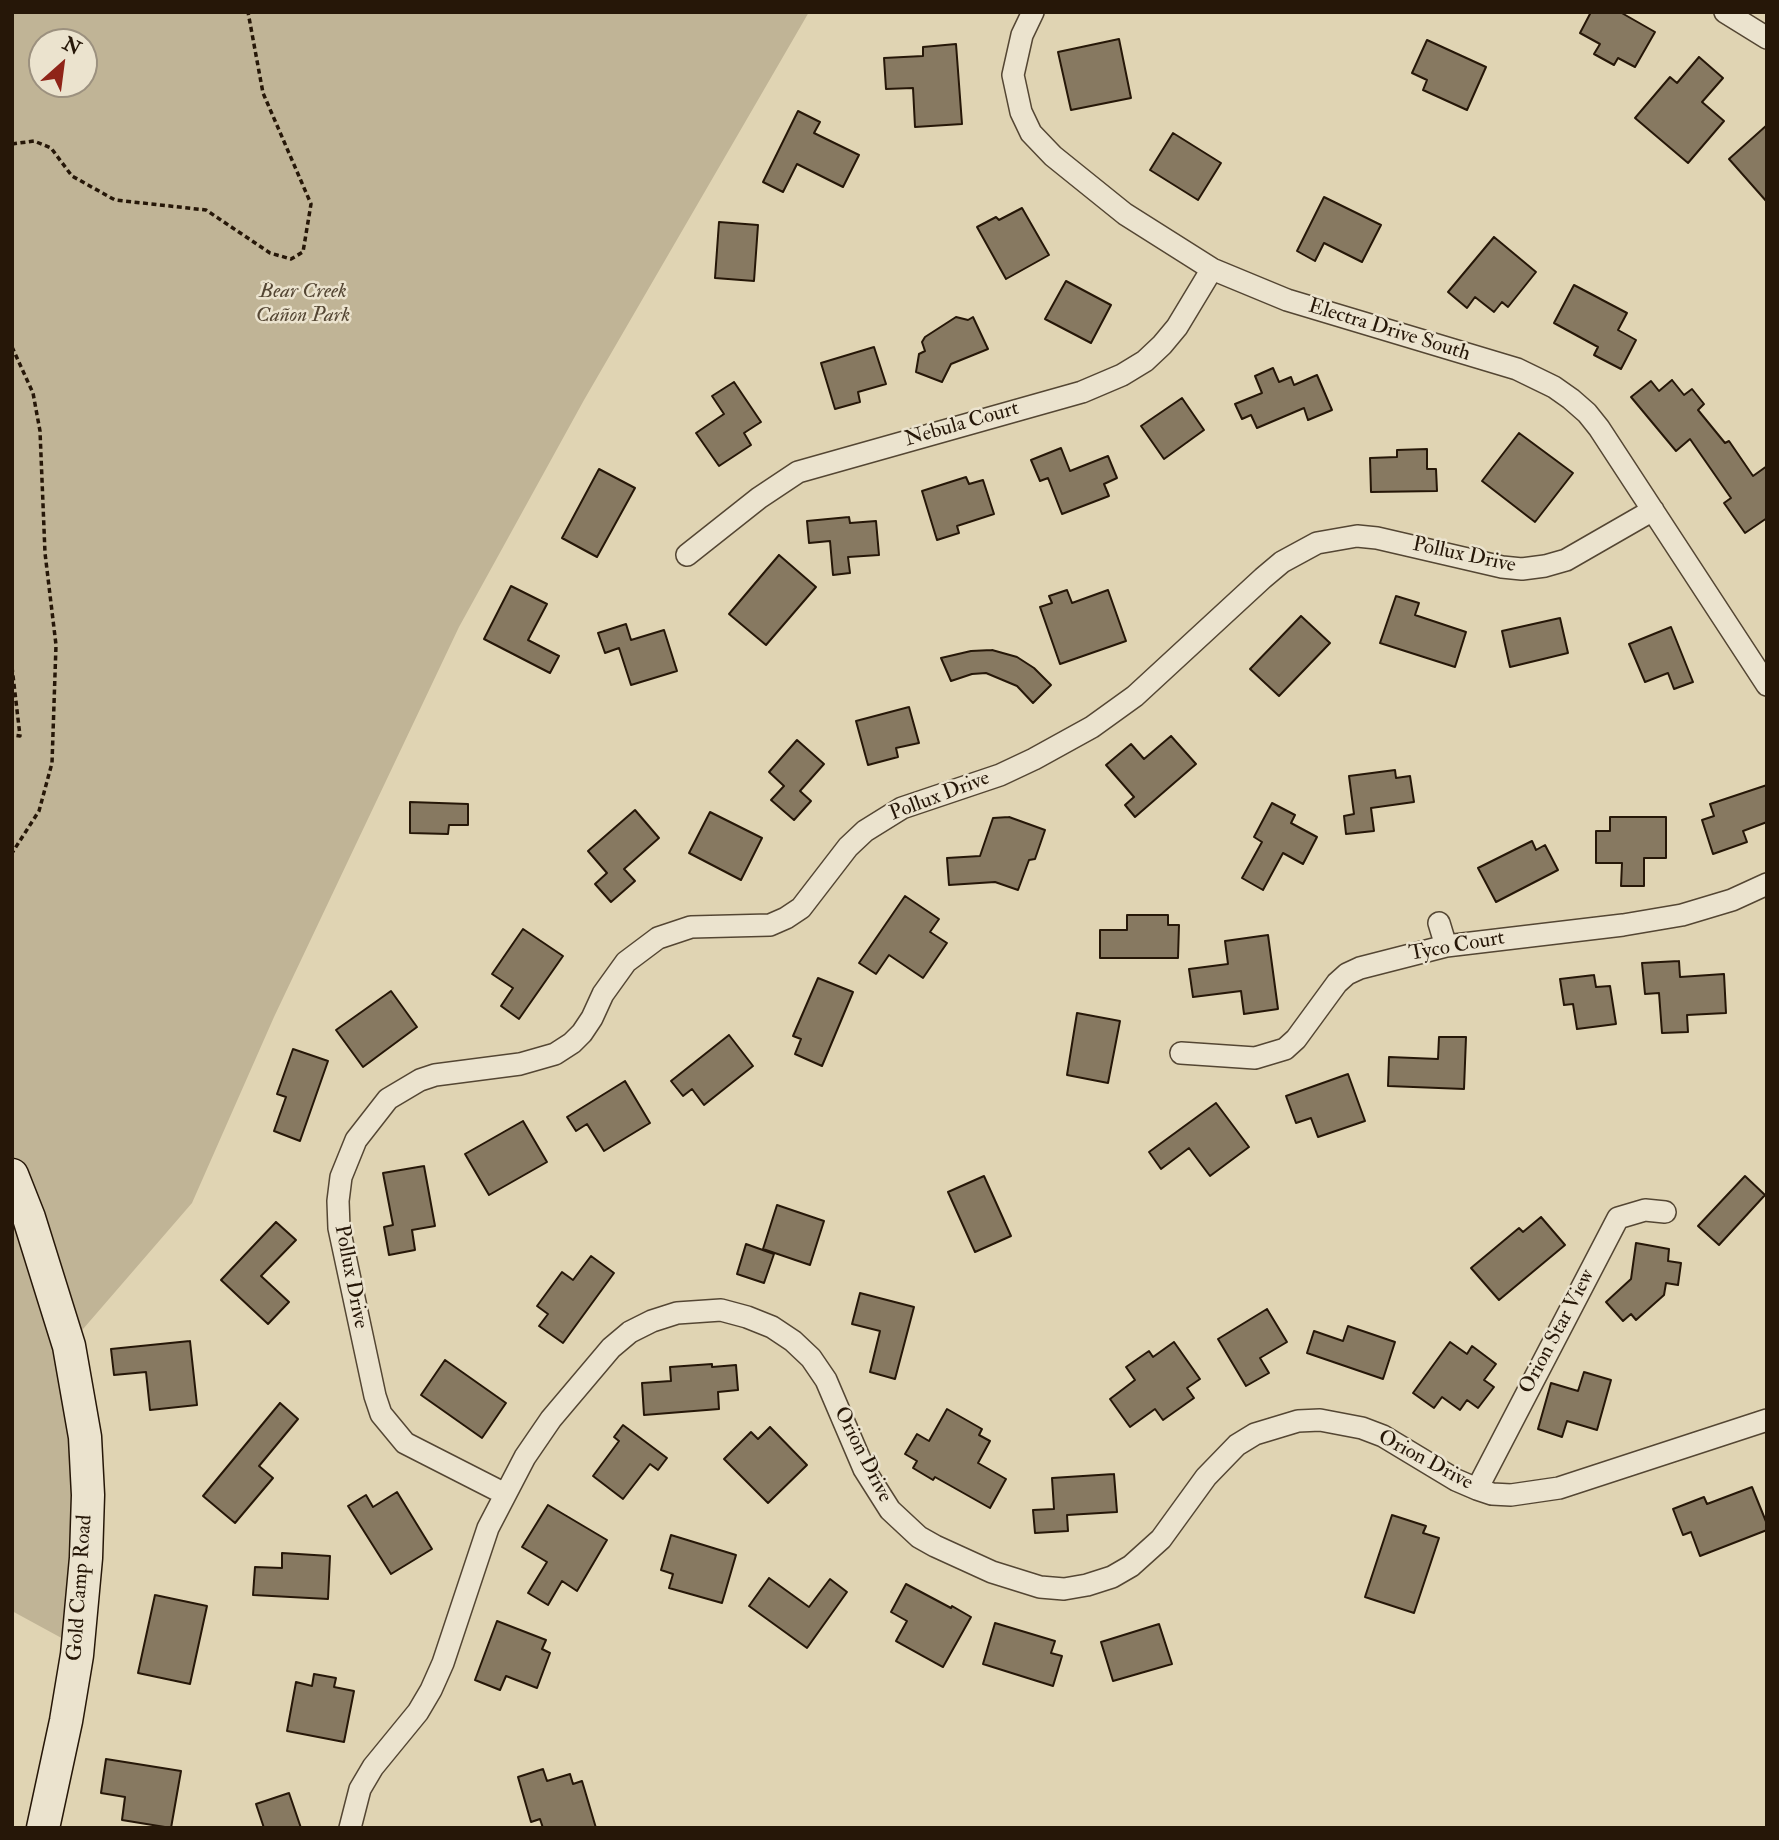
<!DOCTYPE html>
<html>
<head>
<meta charset="utf-8">
<style>
  body { margin:0 }
  #map { position:relative; width:1779px; height:1840px; overflow:hidden; background:#e0d4b3; font-family:"IM FELL Double Pica",serif }
  canvas { display:block }
  .frame { position:absolute; inset:0; border:14px solid #261708; pointer-events:none }
  .north { position:absolute; left:28px; top:28px; width:70px; height:70px; box-sizing:border-box; background:#ebe3ce; border:2px solid #9c917f; border-radius:50%; rotate:28deg; font-size:19px; font-weight:700; line-height:28px; text-align:center; color:#261708 }
  .north::after { content:''; display:block; margin:auto; width:24px; height:32px; background:#8f2418; clip-path:polygon(50% 0,100% 100%,50% 72%,0 100%) }
</style>
</head>
<body>
<div id="map">
<canvas width="1779" height="1840"></canvas>
<div class="frame"></div>
<div class="north">N</div>
</div>
<script>
const ctx = document.querySelector('canvas').getContext('2d');
ctx.lineJoin = 'round';
function fill(path, color) {
  ctx.fillStyle = color;
  ctx.fill(path, 'evenodd');
}
function toPath(rows) {
  const path = new Path2D();
  for (const r of rows) {
    path.moveTo(r[0], r[1]);
    for (let i = 2; i < r.length; i += 2) path.lineTo(r[i], r[i + 1]);
  }
  return path;
}
function stroke(path, color, width, dash) {
  ctx.strokeStyle = color;
  ctx.lineWidth = width;
  ctx.lineCap = dash ? 'butt' : 'round';
  ctx.setLineDash(dash || []);
  ctx.stroke(path);
}
function write(font, color, halo, rows, align = 'center') {
  ctx.font = font + ' "IM FELL Double Pica",serif';
  ctx.lineWidth = 5;
  ctx.setLineDash([]);
  ctx.textBaseline = 'middle';
  ctx.strokeStyle = halo;
  ctx.fillStyle = color;
  for (const [text, x, y, turn = 0] of rows) {
    ctx.save();
    ctx.translate(x, y);
    ctx.rotate((+turn || 0) * Math.PI / 180);
    ctx.textAlign = isNaN(turn) ? turn : align;
    if (halo) ctx.strokeText(text, 0, 0);
    ctx.fillText(text, 0, 0);
    ctx.restore();
  }
}
fill(toPath([
  [12,12,809,12,584,400,459,627,274,1017,192,1203,77,1336,76,1475,67,1641,12,1611],
  [42,42,84,42,84,84,42,84]
]), '#c0b496');
const building = toPath([
  [1591,12,1620,12,1655,32,1635,67,1618,58,1614,65,1594,54,1600,44,1580,33,1591,12],
  [1119,39,1131,98,1071,110,1058,52,1119,39],
  [1427,40,1486,67,1467,110,1423,90,1427,80,1412,73,1427,40],
  [956,44,962,124,915,127,913,88,886,89,884,58,923,56,923,47,956,44],
  [1699,57,1723,78,1702,102,1724,121,1688,163,1635,118,1670,77,1677,83,1699,57],
  [798,111,820,122,814,133,859,155,843,187,797,164,783,192,763,182,798,111],
  [1767,125,1767,202,1729,159,1767,125],
  [1173,133,1221,163,1198,200,1150,170,1173,133],
  [1324,197,1381,225,1362,262,1324,243,1315,261,1297,251,1324,197],
  [1022,208,1049,255,1006,279,977,227,996,217,999,220,1022,208],
  [719,222,758,225,754,281,715,278,719,222],
  [1494,237,1536,272,1508,307,1502,302,1494,312,1475,297,1467,308,1448,292,1494,237],
  [1066,281,1111,305,1091,343,1045,319,1066,281],
  [1574,285,1627,313,1618,330,1636,340,1621,369,1594,355,1598,347,1554,323,1574,285],
  [956,317,968,320,973,317,988,349,951,364,942,382,916,372,919,354,925,351,922,342,925,337,956,317],
  [874,347,886,384,858,392,860,402,835,409,821,363,874,347],
  [1273,368,1279,382,1291,377,1294,385,1317,375,1332,410,1308,420,1304,408,1257,428,1251,415,1242,419,1235,404,1262,393,1255,376,1273,368],
  [1672,380,1684,395,1692,389,1704,404,1698,410,1725,443,1729,441,1753,476,1767,466,1767,518,1745,533,1724,503,1731,498,1690,439,1676,451,1631,397,1651,381,1659,391,1672,380],
  [734,382,761,422,744,433,751,445,719,466,696,433,724,414,712,396,734,382],
  [1182,398,1204,430,1164,459,1141,426,1182,398],
  [1519,433,1573,473,1535,522,1482,481,1519,433],
  [1061,448,1070,471,1108,456,1117,478,1104,484,1109,496,1062,514,1048,478,1040,481,1031,460,1061,448],
  [1427,449,1427,469,1436,469,1437,491,1371,492,1370,458,1397,457,1397,450,1427,449],
  [599,469,635,488,597,557,562,538,599,469],
  [966,477,969,484,983,480,994,514,957,526,959,533,937,540,922,491,966,477],
  [849,517,850,523,876,521,879,555,848,557,850,573,833,575,830,541,809,543,807,521,849,517],
  [779,555,816,587,766,645,729,614,779,555],
  [511,586,547,604,528,640,559,656,550,673,484,639,511,586],
  [1067,590,1072,603,1108,590,1126,641,1060,664,1040,607,1052,603,1049,596,1067,590],
  [1396,596,1419,603,1415,615,1466,632,1455,667,1380,643,1396,596],
  [1301,616,1330,643,1279,696,1250,669,1301,616],
  [1560,618,1568,653,1510,667,1502,631,1560,618],
  [626,624,631,640,664,630,677,671,631,685,619,648,605,653,598,633,626,624],
  [1671,627,1693,682,1674,689,1668,673,1645,682,1629,644,1671,627],
  [992,650,1017,657,1034,668,1051,685,1033,703,1017,686,986,673,972,674,951,681,941,658,971,651,992,650],
  [909,707,919,743,896,748,898,757,868,765,856,721,909,707],
  [1171,736,1196,764,1135,817,1125,805,1134,797,1106,765,1131,744,1144,759,1171,736],
  [797,740,824,764,800,791,811,801,794,820,771,800,784,786,769,772,797,740],
  [1395,770,1396,778,1410,776,1414,802,1371,808,1374,831,1346,834,1344,816,1354,814,1349,776,1395,770],
  [1767,785,1767,822,1743,831,1747,842,1713,854,1702,820,1714,816,1710,804,1767,785],
  [410,802,468,804,468,825,449,825,448,834,410,833,410,802],
  [1272,803,1295,815,1291,823,1317,837,1303,864,1283,853,1263,890,1242,878,1262,842,1254,837,1272,803],
  [635,810,659,838,624,869,635,881,611,902,595,884,607,873,588,851,635,810],
  [710,812,762,838,741,880,689,853,710,812],
  [1009,817,1045,830,1035,859,1029,860,1018,890,995,882,949,885,947,858,980,856,993,818,1009,817],
  [1610,817,1666,817,1666,858,1644,858,1644,886,1621,886,1622,863,1596,863,1596,831,1610,831,1610,817],
  [1532,841,1536,850,1545,845,1558,870,1496,902,1478,868,1532,841],
  [905,896,939,919,930,932,947,943,923,978,889,955,876,974,859,963,905,896],
  [1127,915,1168,915,1168,925,1179,925,1178,958,1100,958,1100,930,1127,930,1127,915],
  [523,929,563,956,519,1019,501,1006,513,988,492,974,523,929],
  [1268,935,1278,1009,1244,1014,1241,991,1193,997,1189,969,1228,964,1225,941,1268,935],
  [1679,961,1680,977,1724,974,1726,1013,1687,1015,1688,1032,1662,1033,1659,993,1645,994,1642,963,1679,961],
  [1594,975,1596,987,1610,986,1616,1024,1577,1029,1573,1004,1564,1005,1560,979,1594,975],
  [818,978,853,992,822,1066,795,1054,801,1039,793,1036,818,978],
  [391,991,417,1027,363,1067,336,1030,391,991],
  [1077,1013,1120,1021,1108,1083,1067,1075,1077,1013],
  [729,1035,753,1066,704,1105,692,1089,683,1096,671,1081,729,1035],
  [1439,1037,1466,1037,1464,1089,1388,1086,1389,1057,1438,1059,1439,1037],
  [293,1049,328,1061,300,1141,274,1131,286,1097,277,1094,293,1049],
  [1348,1074,1365,1121,1318,1137,1311,1118,1296,1123,1286,1096,1348,1074],
  [625,1081,650,1123,604,1151,587,1124,576,1131,567,1117,625,1081],
  [1216,1103,1249,1147,1210,1176,1189,1148,1161,1169,1149,1152,1216,1103],
  [523,1121,547,1162,489,1195,465,1154,523,1121],
  [424,1166,435,1226,412,1230,415,1250,389,1255,384,1227,393,1225,383,1173,424,1166],
  [984,1176,1011,1236,975,1252,948,1192,984,1176],
  [1745,1176,1765,1195,1719,1245,1698,1226,1745,1176],
  [777,1205,824,1221,810,1265,763,1249,777,1205],
  [1541,1217,1565,1245,1499,1300,1471,1268,1519,1228,1523,1232,1541,1217],
  [276,1222,296,1240,261,1276,289,1302,268,1324,221,1280,276,1222],
  [1636,1243,1669,1249,1668,1261,1681,1263,1678,1285,1666,1283,1664,1295,1636,1320,1631,1314,1623,1321,1606,1302,1631,1279,1636,1243],
  [746,1244,774,1254,764,1283,737,1274,746,1244],
  [591,1256,614,1273,563,1343,539,1326,548,1314,537,1306,562,1272,573,1280,591,1256],
  [860,1293,914,1307,895,1379,870,1372,880,1331,852,1324,860,1293],
  [1267,1309,1287,1342,1260,1358,1269,1373,1246,1386,1218,1339,1267,1309],
  [1348,1326,1395,1342,1383,1379,1307,1353,1314,1331,1343,1341,1348,1326],
  [190,1341,197,1405,150,1410,146,1372,114,1375,111,1349,190,1341],
  [1174,1342,1200,1379,1187,1388,1194,1398,1163,1420,1155,1409,1130,1427,1110,1399,1135,1380,1126,1367,1149,1351,1153,1357,1174,1342],
  [1450,1342,1467,1354,1472,1346,1496,1364,1484,1380,1494,1387,1478,1408,1467,1400,1460,1410,1442,1397,1434,1408,1413,1393,1450,1342],
  [445,1360,506,1403,482,1438,421,1395,445,1360],
  [712,1364,712,1367,736,1365,738,1390,718,1392,719,1409,644,1415,642,1383,671,1381,670,1367,712,1364],
  [1584,1372,1611,1380,1597,1430,1567,1421,1562,1437,1538,1429,1551,1383,1578,1391,1584,1372],
  [280,1403,298,1419,259,1466,273,1478,235,1523,203,1496,280,1403],
  [947,1409,982,1429,979,1435,990,1441,978,1463,1006,1479,990,1508,935,1477,933,1480,913,1468,917,1461,905,1454,917,1434,929,1441,947,1409],
  [623,1425,667,1458,658,1470,650,1464,623,1499,593,1476,619,1441,614,1437,623,1425],
  [770,1427,807,1465,768,1503,724,1459,751,1432,758,1439,770,1427],
  [1114,1474,1117,1512,1067,1515,1068,1531,1035,1533,1033,1510,1054,1509,1052,1478,1114,1474],
  [1752,1487,1767,1524,1767,1530,1700,1556,1691,1532,1683,1535,1673,1509,1704,1497,1707,1504,1752,1487],
  [397,1492,432,1549,391,1574,348,1506,366,1495,373,1507,397,1492],
  [548,1505,607,1540,577,1591,562,1581,548,1605,528,1593,547,1562,522,1547,548,1505],
  [1392,1515,1426,1526,1423,1533,1439,1538,1414,1613,1365,1597,1392,1515],
  [671,1535,736,1555,722,1603,669,1588,673,1574,661,1570,671,1535],
  [282,1553,330,1556,328,1599,253,1595,255,1567,282,1568,282,1553],
  [769,1578,809,1607,830,1579,847,1592,807,1648,749,1606,769,1578],
  [906,1584,951,1608,952,1606,971,1617,943,1667,896,1641,907,1621,891,1612,906,1584],
  [155,1595,207,1606,190,1684,138,1673,155,1595],
  [497,1621,546,1640,542,1649,550,1653,537,1688,506,1676,500,1690,475,1680,497,1621],
  [995,1623,1055,1641,1051,1653,1062,1656,1053,1686,983,1664,995,1623],
  [1159,1624,1172,1664,1113,1681,1101,1642,1159,1624],
  [314,1674,336,1678,334,1687,354,1691,344,1742,287,1731,296,1682,312,1686,314,1674],
  [106,1759,181,1771,171,1828,122,1820,125,1797,101,1793,106,1759],
  [543,1769,547,1781,570,1774,573,1784,582,1781,596,1828,543,1828,540,1819,531,1822,518,1777,543,1769],
  [289,1793,301,1828,264,1828,256,1804,289,1793]
]);
fill(building, '#877961');
stroke(building, '#261708', 2);
const street = toPath([
  [1033,12,1022,35,1013,75,1021,112,1031,133,1053,156,1125,214,1212,269,1287,300,1517,369,1554,387,1571,399,1587,413,1599,428,1767,685],
  [1725,12,1767,38],
  [687,555,759,498,798,472,1082,392,1122,375,1145,361,1162,345,1177,327,1212,269],
  [1439,923,1446,946],
  [1181,1053,1255,1058,1285,1049,1296,1039,1337,983,1347,974,1360,968,1446,946,1623,925,1682,915,1732,900,1767,884],
  [1477,1489,1618,1218,1645,1210,1665,1212],
  [505,1494,405,1443,381,1414,375,1396,339,1228,338,1201,341,1177,356,1140,388,1099,420,1080,435,1075,520,1064,555,1054,572,1043,582,1033,592,1018,603,994,626,962,658,938,691,927,770,925,786,918,801,908,848,847,865,831,902,808,1000,775,1034,759,1092,727,1135,696,1263,578,1282,562,1317,543,1357,536,1377,538,1502,567,1522,569,1545,566,1566,560,1653,510],
  [350,1828,360,1789,373,1767,418,1712,431,1690,443,1663,488,1528,525,1457,551,1419,611,1348,630,1332,652,1321,677,1313,721,1310,747,1317,772,1327,793,1341,811,1358,826,1380,864,1469,890,1510,919,1537,935,1546,992,1572,1040,1587,1064,1589,1087,1585,1112,1577,1131,1566,1161,1539,1206,1477,1237,1445,1255,1434,1298,1421,1320,1420,1362,1428,1383,1436,1456,1480,1477,1489,1492,1494,1511,1495,1559,1488,1767,1420]
]);
const secondary = toPath([
  [12,1175,29,1218,69,1346,85,1437,88,1495,86,1558,77,1655,66,1721,43,1828]
]);
stroke(street, '#544633', 24);
stroke(secondary, '#261708', 35);
stroke(toPath([
  [12,144,34,141,51,148,72,176,115,200,206,210,270,253,291,259,303,252,311,204,263,93,248,12],
  [12,347,33,393,40,431,45,553,56,645,52,763,39,811,12,853],
  [12,667,20,736,12,735]
]), '#261708', 3.5, [5, 3.5]);
stroke(street, '#ebe3ce', 21);
stroke(secondary, '#ebe3ce', 32);
write('italic 21px', '#544633', '#ebe3ce', [
  ["Bear Creek",303,292],
  ["Cañon Park",303,316]
]);
write('21px', '#261708', '#ebe3ce', [
  ["Electra Drive South",1389,331,17],
  ["Nebula Court",962,425,-16],
  ["Pollux Drive",1464,556,12],
  ["Pollux Drive",940,797,-21],
  ["Tyco Court",1457,947,-10],
  ["Pollux Drive",350,1277,79],
  ["Orion Star View",1558,1332,-62],
  ["Orion Drive",862,1455,63],
  ["Orion Drive",1425,1461,28],
  ["Gold Camp Road",81,1588,-86]
]);
</script>
</body>
</html>
